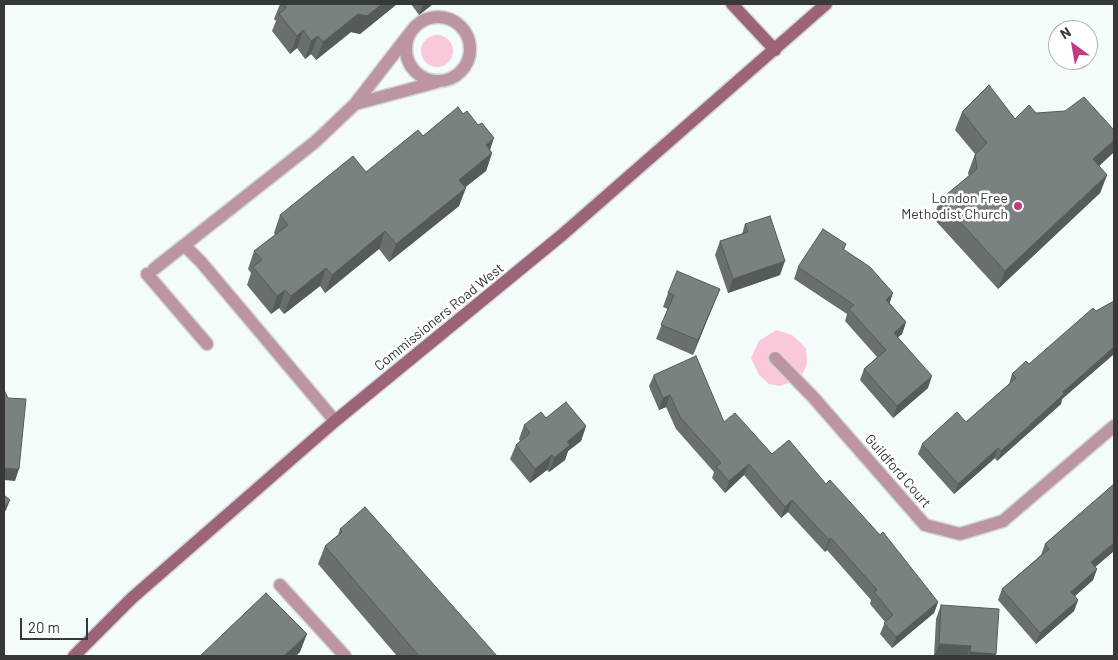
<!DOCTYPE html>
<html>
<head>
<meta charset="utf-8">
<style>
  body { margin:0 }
  #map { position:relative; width:1118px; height:660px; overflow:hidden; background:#f3fbfb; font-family:Barlow,sans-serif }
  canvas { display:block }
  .frame { position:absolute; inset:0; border:5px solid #363939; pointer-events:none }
  .north { position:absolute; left:1048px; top:20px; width:50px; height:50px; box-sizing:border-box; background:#fff; border:1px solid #afb0b0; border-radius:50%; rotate:328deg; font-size:14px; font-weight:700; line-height:20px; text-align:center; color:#363939 }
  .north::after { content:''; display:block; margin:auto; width:18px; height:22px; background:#c03b7f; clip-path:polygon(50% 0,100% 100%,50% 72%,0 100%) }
  .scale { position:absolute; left:20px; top:618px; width:68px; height:22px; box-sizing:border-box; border:2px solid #363939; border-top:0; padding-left:6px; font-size:15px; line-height:18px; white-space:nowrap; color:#363939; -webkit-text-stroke:4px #fff; paint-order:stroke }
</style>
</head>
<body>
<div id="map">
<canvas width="1118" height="660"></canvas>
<div class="frame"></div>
<div class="north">N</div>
<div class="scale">20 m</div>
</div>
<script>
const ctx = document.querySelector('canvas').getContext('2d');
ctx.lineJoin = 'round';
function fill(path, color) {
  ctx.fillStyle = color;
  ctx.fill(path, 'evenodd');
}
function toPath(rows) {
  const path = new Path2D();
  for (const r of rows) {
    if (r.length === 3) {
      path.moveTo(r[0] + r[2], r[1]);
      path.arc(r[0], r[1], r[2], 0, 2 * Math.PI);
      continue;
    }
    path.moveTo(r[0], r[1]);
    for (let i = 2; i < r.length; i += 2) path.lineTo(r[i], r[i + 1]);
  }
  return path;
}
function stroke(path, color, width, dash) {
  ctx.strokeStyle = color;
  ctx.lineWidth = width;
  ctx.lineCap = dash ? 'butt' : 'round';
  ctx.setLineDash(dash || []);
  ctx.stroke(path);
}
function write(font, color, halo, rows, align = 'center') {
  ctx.font = font + ' Barlow,sans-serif';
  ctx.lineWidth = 5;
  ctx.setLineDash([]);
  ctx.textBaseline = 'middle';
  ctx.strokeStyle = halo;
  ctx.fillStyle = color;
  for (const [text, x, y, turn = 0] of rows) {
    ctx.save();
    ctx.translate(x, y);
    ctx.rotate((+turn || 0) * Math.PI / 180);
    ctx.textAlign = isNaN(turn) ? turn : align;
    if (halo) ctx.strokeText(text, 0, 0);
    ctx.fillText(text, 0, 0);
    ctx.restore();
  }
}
fill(toPath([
  [437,51,16],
  [776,330,792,335,806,348,807,364,800,379,780,386,769,384,759,375,751,358,759,341]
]), '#fbc7db');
const lane = toPath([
  [438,49,32],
  [355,104,437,82],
  [184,245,201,262,335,421],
  [154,269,315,142,355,104,410,33],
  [147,274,207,344],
  [280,585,345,656]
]);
const street = toPath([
  [775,358,813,397,925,525,960,534,1003,521,1114,426]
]);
const secondary = toPath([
  [732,4,775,50],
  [74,656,132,598,335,421,562,235,826,4]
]);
stroke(lane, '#d1d8d8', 15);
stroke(street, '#d1d8d8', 15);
stroke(secondary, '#d1d8d8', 15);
stroke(lane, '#bd94a4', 12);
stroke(street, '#bd94a4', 12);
stroke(secondary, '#9d637b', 12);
fill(toPath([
  [280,4,397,4,360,34,351,32,316,60,311,54,305,59,297,48,290,54,272,31,276,21,274,19],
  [411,4,433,4,419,15],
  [962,112,1015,119,1036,113,1113,153,1099,166,1107,175,1100,193,998,289,933,218,940,200,969,176,968,173,975,154,955,130],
  [423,136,490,150,492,153,486,171,465,187,459,206,389,262,379,249,325,293,320,286,284,314,279,308,271,314,247,285,251,273,248,269,254,251,275,235,274,233,280,215,366,172],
  [745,224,780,275,728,293,715,255,720,241,742,234],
  [846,244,844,250,906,322,902,334,898,337,928,388,893,418,860,380,864,369,877,357,845,321,847,314,794,279,798,267],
  [720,289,693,355,656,339,668,309,663,307,668,293],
  [1114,301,1114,354,1062,399,1061,404,997,461,995,458,954,494,918,454,922,444,966,422,1009,384,1012,374,1029,364,1096,311],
  [654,375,772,454,826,484,938,602,934,613,892,648,880,634,885,622,870,604,871,600,827,550,825,552,788,512,781,518,744,475,725,493,712,478,714,472,676,429,666,407,659,410,650,389,649,386],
  [546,418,586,426,581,441,568,451,565,460,549,472,547,470,530,483,510,459,516,445,520,441,519,439,524,425],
  [1114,484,1114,551,1095,567,1097,569,1093,580,1075,596,1078,600,1074,611,1036,644,998,600,1002,589,1041,555,1045,544],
  [340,529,497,656,397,656,318,564,325,546,338,535],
  [941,605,995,656,934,656,936,619]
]), '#696f6f');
fill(toPath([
  [382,4,397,4,360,34,351,32,316,60,323,42,358,14],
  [423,4,433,4,419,15],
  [303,30,297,48,290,54,297,36],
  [318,36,311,54,305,59,311,41],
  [494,138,488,156,486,145],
  [1114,140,1114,150,1113,153,1087,177,1093,159],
  [492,153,486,171,453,197,459,180],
  [1107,175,1100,193,998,289,1005,271],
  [466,188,459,206,389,262,396,244],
  [385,231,379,249,325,293,332,275],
  [785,261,780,275,728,293,733,279],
  [326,268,320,286,284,314,291,296],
  [720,289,714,303,693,355,698,340],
  [285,290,279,308,271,314,277,296],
  [893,293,889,305,886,300],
  [906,322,902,334,890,344,894,333],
  [1114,347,1114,354,1062,399,1061,404,997,461,1001,451,1063,392],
  [932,376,928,388,893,418,897,406],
  [670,395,666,407,659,410,663,398],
  [586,426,581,441,568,451,565,460,549,472,554,458,567,442],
  [998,448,995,458,954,494,958,484],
  [552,455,547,470,530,483,535,469],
  [749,464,744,475,725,493,729,481],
  [4,468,19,469,15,481,4,480],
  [10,500,6,510,4,513,4,507],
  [792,500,788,512,781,518,785,507],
  [831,538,827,550,825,552,829,540],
  [1114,543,1114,551,1087,574,1091,562],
  [1097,569,1093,580,1067,603,1071,592],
  [1078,600,1074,611,1036,644,1040,633],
  [938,602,934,613,892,648,896,637],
  [307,634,300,652,296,656,284,656],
  [939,644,971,646,967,656,934,656],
  [970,652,996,654,995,656,969,656]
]), '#555a5a');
const building = toPath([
  [283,4,382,4,367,16,358,14,323,42,318,36,311,41,303,30,297,36,279,14,286,8,283,4],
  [989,85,1015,119,1029,105,1036,113,1065,111,1084,97,1114,130,1114,140,1093,159,1107,175,1005,271,940,200,977,169,975,155,987,143,962,112,989,85],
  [458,107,463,114,467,111,478,125,482,123,494,138,486,145,492,153,459,180,466,188,396,244,385,231,332,275,326,268,291,296,285,290,277,296,253,267,262,260,254,251,288,225,280,215,353,156,366,172,418,130,423,136,458,107],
  [770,216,785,261,733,279,720,241,748,232,745,224,770,216],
  [823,229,846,244,843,249,870,267,893,293,886,300,906,322,894,333,932,376,897,406,864,369,886,350,849,309,854,305,798,267,823,229],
  [677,271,720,289,698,340,661,325,674,295,668,293,677,271],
  [1114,301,1114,347,1063,392,1064,394,1001,451,998,448,958,484,922,444,957,412,966,422,1016,378,1012,374,1026,361,1029,364,1093,308,1096,311,1114,301],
  [696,356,724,422,735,413,772,454,789,440,826,484,830,480,880,535,883,532,938,602,896,637,884,623,893,615,874,592,877,590,831,538,829,540,792,500,785,507,749,464,729,481,716,467,721,463,680,417,670,395,663,398,654,377,654,375,696,356],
  [4,390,8,398,26,399,19,469,4,468,4,390],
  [566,402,586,426,567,442,570,445,554,458,552,455,535,469,516,445,530,433,524,425,541,412,546,418,566,402],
  [1114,484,1114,543,1091,562,1097,569,1071,592,1078,600,1040,633,1002,589,1049,549,1045,544,1114,484],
  [4,495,10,500,4,507,4,495],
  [365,507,497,656,419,656,325,546,342,532,340,529,365,507],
  [266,593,307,634,284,656,200,656,266,593],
  [941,605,999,609,996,654,970,652,971,646,939,644,941,605]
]);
fill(building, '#7a8181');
stroke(building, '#555a5a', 1);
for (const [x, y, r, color] of [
  [1018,206,5,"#c03b7f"]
]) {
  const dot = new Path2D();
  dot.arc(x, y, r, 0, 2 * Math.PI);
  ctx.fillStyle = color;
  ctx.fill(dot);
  stroke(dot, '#fff', 2);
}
write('14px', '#363939', '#fff', [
  ["London Free",1008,198],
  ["Methodist Church",1008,214]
], 'right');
write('14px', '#363939', '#fff', [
  ["Commissioners Road West",439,317,-39],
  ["Guildford Court",898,471,49]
]);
</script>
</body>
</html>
